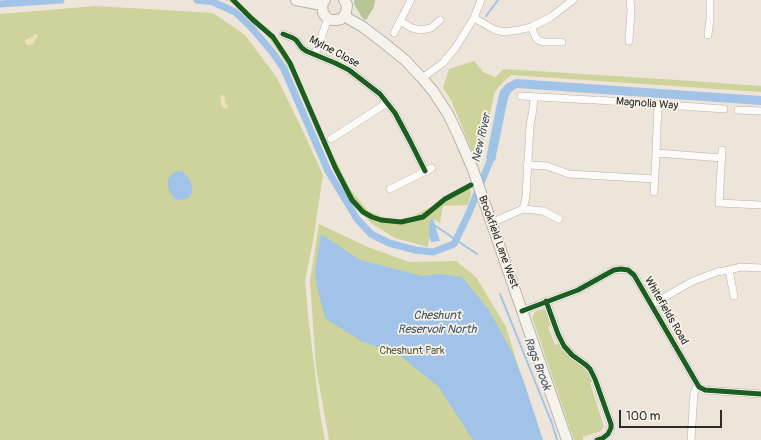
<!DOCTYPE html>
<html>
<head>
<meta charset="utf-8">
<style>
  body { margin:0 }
  #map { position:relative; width:761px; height:440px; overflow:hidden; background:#ede5d9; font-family:Pangolin,sans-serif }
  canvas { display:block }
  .scale { position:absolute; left:619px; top:410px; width:103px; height:18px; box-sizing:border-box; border:2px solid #2b2b2b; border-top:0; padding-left:5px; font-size:12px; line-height:14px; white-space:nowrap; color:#2b2b2b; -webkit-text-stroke:3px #f7f3e8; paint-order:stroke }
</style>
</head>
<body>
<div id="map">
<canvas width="761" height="440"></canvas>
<div class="scale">100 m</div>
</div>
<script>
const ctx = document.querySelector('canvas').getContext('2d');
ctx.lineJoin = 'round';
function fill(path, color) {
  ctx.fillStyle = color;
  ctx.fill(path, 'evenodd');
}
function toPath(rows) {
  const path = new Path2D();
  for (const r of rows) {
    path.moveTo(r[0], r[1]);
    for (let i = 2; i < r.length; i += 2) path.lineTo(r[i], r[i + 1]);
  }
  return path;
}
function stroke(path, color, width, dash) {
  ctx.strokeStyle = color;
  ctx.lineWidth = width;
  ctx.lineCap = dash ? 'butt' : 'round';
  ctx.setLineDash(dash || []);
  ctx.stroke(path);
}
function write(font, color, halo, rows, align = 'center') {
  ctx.font = font + ' Pangolin,sans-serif';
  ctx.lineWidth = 3.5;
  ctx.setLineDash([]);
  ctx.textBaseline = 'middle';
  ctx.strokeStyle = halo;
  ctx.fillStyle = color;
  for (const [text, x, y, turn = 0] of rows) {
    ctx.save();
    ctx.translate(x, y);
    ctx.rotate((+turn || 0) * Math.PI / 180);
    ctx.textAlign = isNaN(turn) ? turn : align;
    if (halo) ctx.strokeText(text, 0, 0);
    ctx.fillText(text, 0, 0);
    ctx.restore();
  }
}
fill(toPath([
  [225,0,237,0,277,39,288,54,297,75,319,127,350,189,368,211,387,219,408,219,454,195,470,189,471,194,468,205,443,206,440,223,433,219,431,220,428,247,395,238,371,223,359,210,328,156,291,72,280,54,266,34,231,2],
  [96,6,213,13,245,35,277,78,302,129,323,175,313,241,305,281,309,324,320,414,325,440,0,440,0,14],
  [474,61,483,72,495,77,504,69,678,80,761,86,761,92,511,75,506,79,495,91,478,165,451,100,443,88,449,69],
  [319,224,368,247,409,262,456,261,476,277,506,327,541,440,329,440,316,367,310,280],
  [543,309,546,310,548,312,552,324,548,327,555,345,559,344,586,368,593,380,590,383,604,427,601,431,583,437,583,440,574,440,532,317,535,312]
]), '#cdd39b');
fill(toPath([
  [354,0,375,0,374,7,366,20,363,19,354,4]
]), '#b9c595');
fill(toPath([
  [35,34,37,34,38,36,33,44,30,45,27,45,25,42,25,40,30,38],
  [220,95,222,95,224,96,225,99,225,102,228,106,227,108,225,109,221,105]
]), '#eedfb9');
fill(toPath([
  [516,79,761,96,761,105,517,88,511,92,508,98,495,161,486,159,496,108,500,91,506,84],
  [178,171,183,172,188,177,192,186,192,193,188,198,182,200,175,199,170,193,168,186,168,180,172,174],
  [433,219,440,241,432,242,431,242,429,235,430,220],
  [321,234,360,260,423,276,439,274,462,277,489,310,513,354,523,379,543,440,473,440,438,386,400,356,361,341,325,318,317,287,315,271]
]), '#a1c3e8');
stroke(toPath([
  [486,16,498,0],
  [432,220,432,222,434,225,477,254],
  [500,294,553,426,557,440]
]), '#a1c3e8', 2);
stroke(toPath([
  [197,0,213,2,235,12,251,27,273,53,284,69,328,171,357,219,371,234,389,243,415,250,433,252,454,244,468,215,490,161,492,152],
  [0,4,61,0]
]), '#a1c3e8', 7);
const street = toPath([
  [474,18,495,30,504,32,519,30,531,27,551,17,573,0],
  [400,21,412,28,421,30,431,28,440,20],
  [531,27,536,38,538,40,544,42,562,42],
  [394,33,411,0],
  [283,34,293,38,296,40,302,48,306,51,335,63,349,70,380,94,395,113,410,141,425,171],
  [708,35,710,20,710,0],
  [629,41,631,10,630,0],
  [315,54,328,19],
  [422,78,443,63,456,47,474,18,481,0],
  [521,96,591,100],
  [596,100,724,109],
  [738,110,761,111],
  [331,139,387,103],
  [722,150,719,203,761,205],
  [656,153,658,105],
  [527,165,547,166,569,174,655,179],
  [390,189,432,168],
  [654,192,656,153,722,158],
  [523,209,543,211,559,219],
  [491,223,523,209,526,197,530,126,533,109,534,97],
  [729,270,734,296],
  [546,301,558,334,564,346,572,355,586,365,590,369,595,379,611,424,611,428,608,434,603,438,597,440],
  [651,305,693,281,717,272,729,270,741,267,761,268],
  [522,311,578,290,614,270,621,269,628,270,634,275,699,387,705,390,761,394],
  [691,440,694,393,696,389,699,387]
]);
const secondary = toPath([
  [296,0,322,5],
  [325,0,322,5,323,13,328,19,332,20,336,20,341,19,344,16,346,12,347,5,344,0],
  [344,16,363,27,384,43,405,60,422,78,433,91,448,114,459,137,472,167,567,440]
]);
stroke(street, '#b7b2aa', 8);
stroke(secondary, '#b7b2aa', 12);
stroke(street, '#fcfbf9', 7);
stroke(secondary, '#f6f2ec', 10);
stroke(toPath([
  [233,0,252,19,273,37,290,63,335,167,352,200,363,212,372,217,381,220,401,222,423,217,445,199,471,185],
  [283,34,293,38,296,40,302,48,306,51,335,63,349,70,380,94,395,113,410,141,425,171],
  [546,301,558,334,564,346,572,355,586,365,590,369,595,379,611,424,611,428,608,434,603,438,597,440],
  [522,311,578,290,614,270,621,269,628,270,634,275,699,387,705,390,761,394]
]), '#1b5e20', 5);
write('11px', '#2b2b2b', '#f7f3e8', [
  ["Mylne Close",334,52,28],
  ["Magnolia Way",647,104,4],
  ["Brookfield Lane West",498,242,70],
  ["Whitefields Road",666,311,60]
]);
write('11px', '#54593e', '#f7f3e8', [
  ["Cheshunt Park",412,351]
]);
write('italic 12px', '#455466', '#f7f3e8', [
  ["New River",482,138,-77],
  ["Cheshunt",437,316],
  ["Reservoir North",437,330],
  ["Rags Brook",537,364,69]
]);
</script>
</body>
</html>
